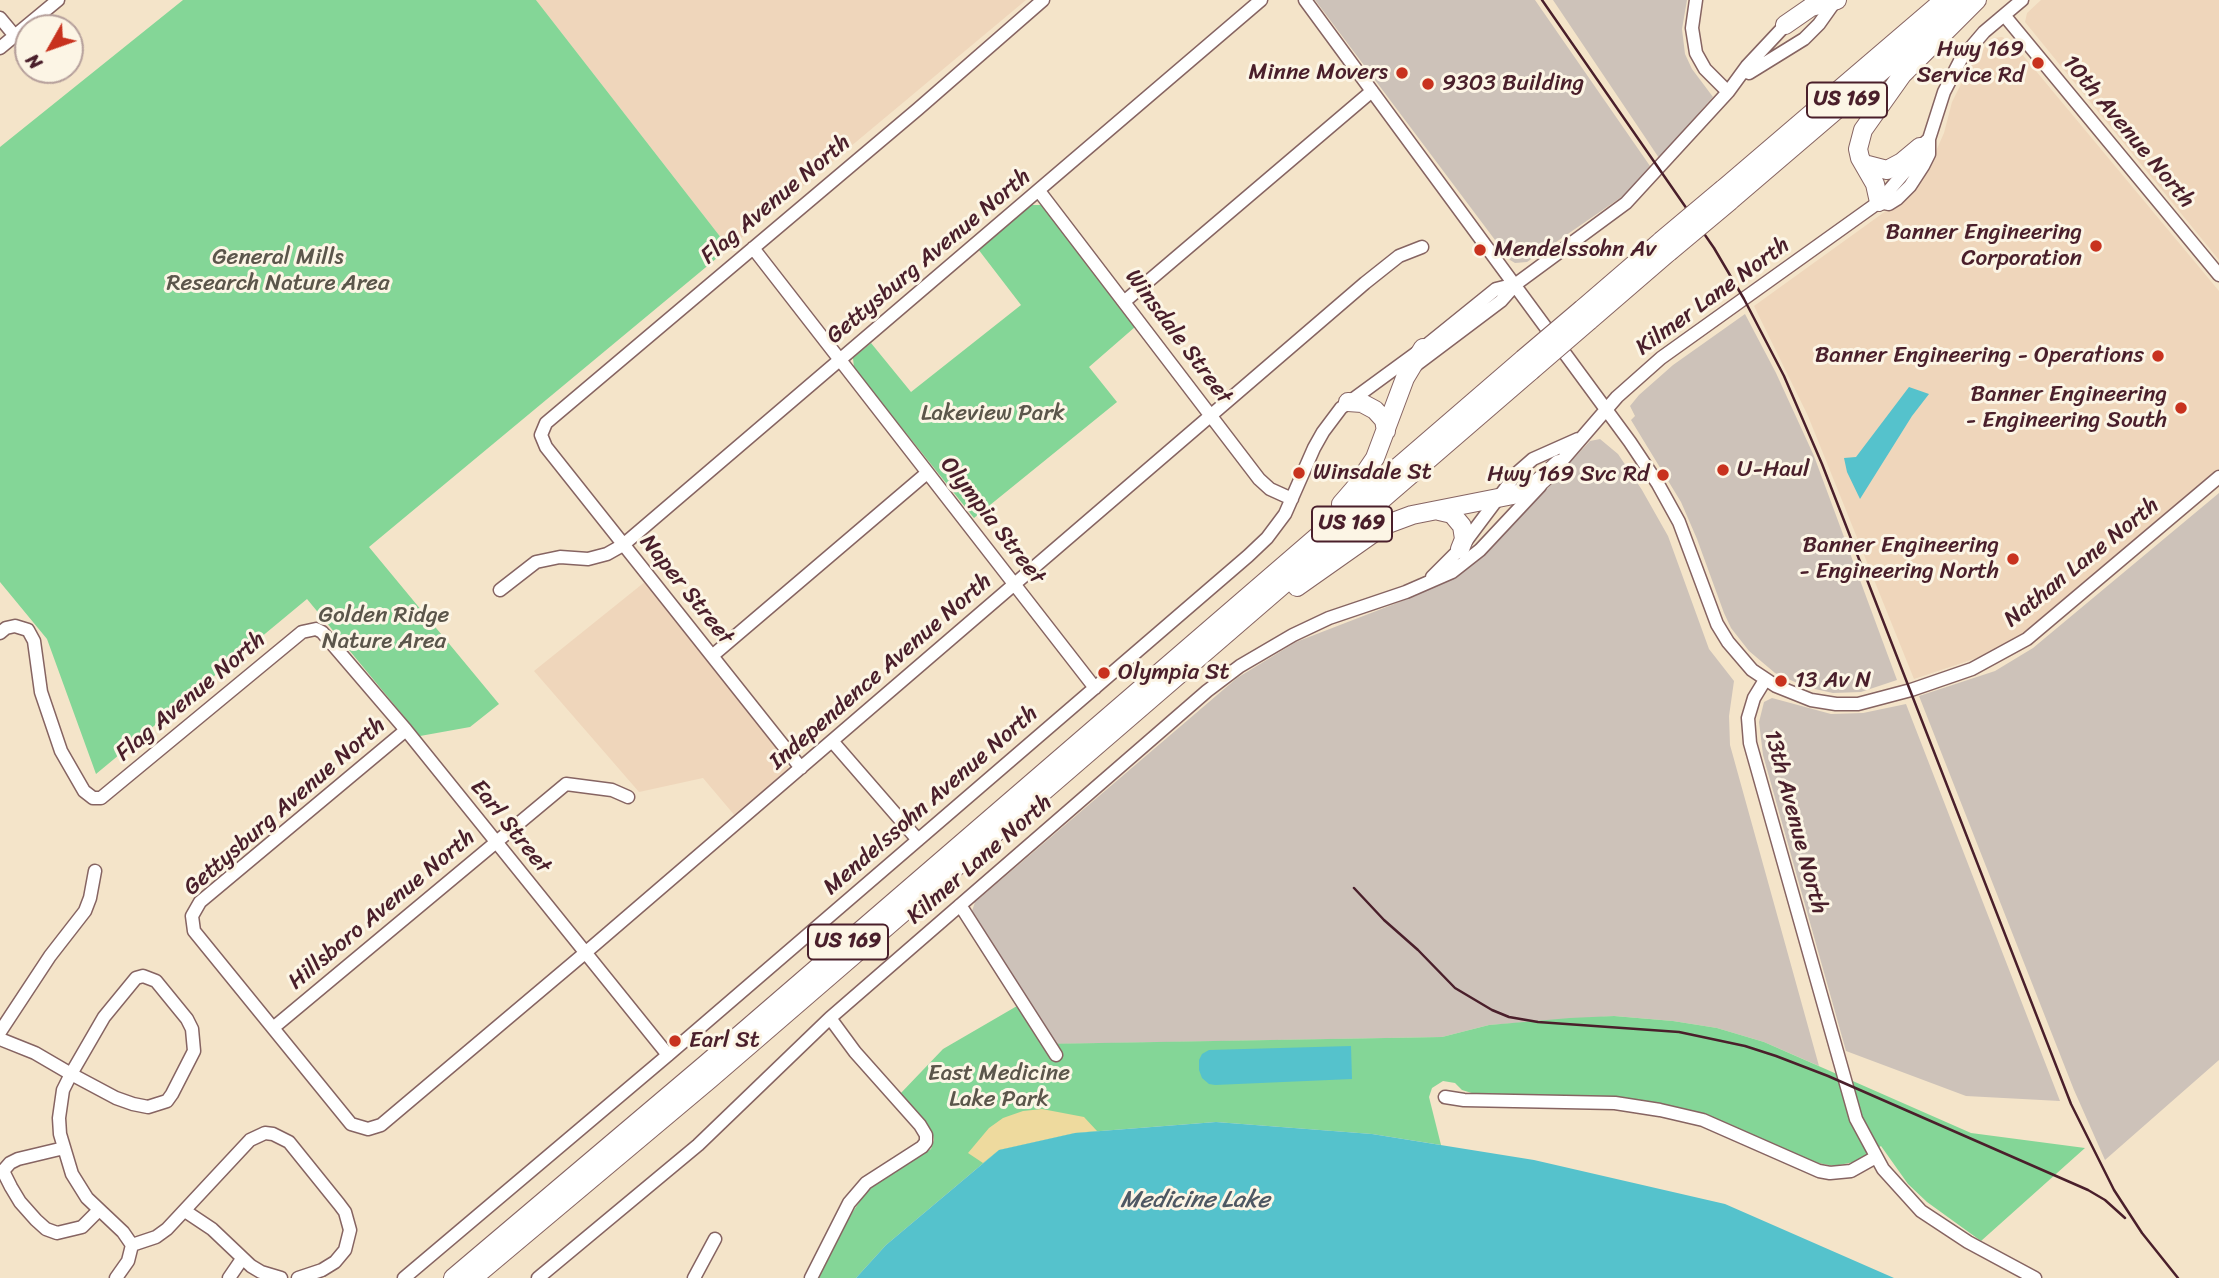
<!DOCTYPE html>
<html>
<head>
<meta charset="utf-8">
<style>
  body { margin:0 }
  #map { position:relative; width:2219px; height:1278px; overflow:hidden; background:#f4e4c9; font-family:Sriracha,sans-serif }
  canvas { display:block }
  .north { position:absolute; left:14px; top:14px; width:70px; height:70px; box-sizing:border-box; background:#fcf5e5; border:2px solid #b59f9b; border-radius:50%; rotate:230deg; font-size:19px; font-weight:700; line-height:28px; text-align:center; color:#4a1f2b }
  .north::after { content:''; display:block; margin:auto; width:24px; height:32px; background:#c8321e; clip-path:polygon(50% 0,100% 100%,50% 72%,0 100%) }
</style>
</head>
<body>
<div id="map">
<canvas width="2219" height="1278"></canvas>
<div class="north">N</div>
</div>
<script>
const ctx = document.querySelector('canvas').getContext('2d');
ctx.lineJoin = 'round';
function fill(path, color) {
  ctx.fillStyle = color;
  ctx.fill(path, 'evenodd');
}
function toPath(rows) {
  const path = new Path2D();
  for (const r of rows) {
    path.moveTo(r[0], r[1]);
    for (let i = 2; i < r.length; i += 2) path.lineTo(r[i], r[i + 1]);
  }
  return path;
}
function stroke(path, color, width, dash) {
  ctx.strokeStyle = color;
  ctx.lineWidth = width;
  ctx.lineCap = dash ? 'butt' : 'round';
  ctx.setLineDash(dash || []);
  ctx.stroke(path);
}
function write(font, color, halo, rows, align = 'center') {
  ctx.font = font + ' Sriracha,sans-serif';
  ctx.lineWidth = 6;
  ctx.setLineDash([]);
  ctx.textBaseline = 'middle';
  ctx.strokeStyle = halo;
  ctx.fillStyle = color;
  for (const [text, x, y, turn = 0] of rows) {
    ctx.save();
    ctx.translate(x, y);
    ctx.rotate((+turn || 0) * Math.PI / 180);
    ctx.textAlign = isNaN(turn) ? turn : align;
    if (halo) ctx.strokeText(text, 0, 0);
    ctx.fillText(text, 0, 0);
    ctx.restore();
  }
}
fill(toPath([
  [536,0,1026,0,729,248],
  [2041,0,2219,0,2219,260,2025,22,2027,13],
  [2002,37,2011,41,2219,291,2219,469,2025,633,1983,656,1914,679,1808,416,1754,306,1890,208,1932,160,1944,133,1952,102,1973,60,1993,38],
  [646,581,787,760,789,771,736,817,703,778,639,792,534,671]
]), '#efd6bb');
fill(toPath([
  [1315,0,1535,0,1650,166,1623,196,1527,262,1515,263,1510,260],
  [1553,0,1687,0,1682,29,1685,54,1692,69,1713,97,1659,158],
  [1745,314,1776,373,1814,456,1897,680,1861,692,1833,693,1806,687,1775,673,1749,651,1731,628,1724,613,1697,539,1681,502,1631,420,1635,416,1630,406,1639,395,1673,365],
  [1600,439,1618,454,1642,490,1668,536,1709,649,1734,681,1729,716,1730,745,1819,1066,1764,1042,1717,1028,1673,1021,1614,1016,1489,1025,1442,1037,1057,1044,972,911,975,902,1237,678,1296,642,1415,596,1462,572,1489,549,1590,441],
  [2219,493,2219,1060,2105,1160,2074,1090,1919,696,1995,671,2033,648],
  [1772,698,1831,714,1863,713,1906,704,2060,1101,1966,1096,1846,1051,1763,755,1759,722,1764,702]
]), '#cdc2b9');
fill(toPath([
  [183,0,536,0,729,248,369,547,499,704,470,727,420,736,307,599,96,774,47,639,0,582,0,147],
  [1030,205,1042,205,1135,327,1089,367,1117,402,974,518,854,368,853,358,871,343,911,392,1021,305,978,249],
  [1017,1006,1042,1044,1442,1037,1489,1025,1570,1018,1614,1016,1673,1021,1717,1028,1764,1042,1971,1133,2085,1148,1981,1241,1927,1202,1908,1184,1881,1146,1854,1162,1834,1166,1813,1162,1702,1114,1613,1097,1478,1095,1462,1090,1455,1083,1443,1081,1432,1088,1429,1097,1441,1145,1372,1134,1216,1122,1075,1133,999,1150,886,1245,856,1278,815,1278,838,1234,866,1192,874,1184,931,1149,934,1140,932,1131,900,1094,943,1049]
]), '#84d697');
fill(toPath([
  [1042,1109,1084,1117,1097,1131,1075,1133,999,1150,983,1163,968,1153,989,1128,1003,1118,1023,1111]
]), '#eeda9e');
fill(toPath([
  [1909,387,1929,394,1912,416,1860,499,1847,472,1844,458,1856,457],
  [1351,1046,1352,1079,1215,1085,1209,1084,1202,1078,1199,1070,1199,1060,1202,1054,1209,1050],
  [1216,1122,1372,1134,1534,1160,1725,1204,1894,1278,856,1278,886,1245,999,1150,1075,1133]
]), '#55c2cc');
const minor = toPath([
  [1305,0,1630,442,1658,484,1679,522,1717,624,1728,642,1752,670,1776,686,1811,700,1836,704,1858,704,1911,690,1972,669,2027,639,2219,477],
  [1696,0,1692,28,1696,53,1705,69,1728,92],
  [2004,15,2219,275],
  [0,18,15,36],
  [0,48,58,0],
  [1749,73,1804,39,1819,24,1836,0],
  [1039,191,1259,479,1270,489,1292,499],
  [1879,202,1889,204,1897,199,1910,186,1923,166,1929,154,1929,139,1944,92,1961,59,1984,32,2022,0],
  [753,248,1095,688],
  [1125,301,1372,91],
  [1416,365,1501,301,1516,284,1626,203,1728,92,1747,66,1791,19],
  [1554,470,1617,397,1661,358,1879,202,1909,167,1920,147,1929,139],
  [1432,577,1460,549,1517,473,1533,459,1578,439],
  [500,590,536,562,560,557,588,559,607,554,623,545,1261,0],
  [0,633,6,628,15,626,28,630,34,641,41,692,61,751,84,791,93,798,101,798,302,632,316,629,322,632,406,730,668,1055],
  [712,656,927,473],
  [1765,680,1754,698,1748,718,1750,743,1856,1119,1883,1169,1921,1211,1968,1242,2035,1278],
  [406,730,200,902,192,916,194,931,351,1124,368,1129,381,1125,585,953,1365,283,1399,256,1422,247],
  [832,741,918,840],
  [801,768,546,447,541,435,546,423,918,109,1043,0],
  [960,905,1056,1055],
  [273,1028,566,784,612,790,628,797],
  [0,1032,50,956,85,911,90,898,95,871],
  [0,1039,35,1053,71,1074,116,1098,133,1104,148,1107,167,1101,172,1094,194,1051,192,1029,187,1019,156,981,143,976,136,978,104,1017,71,1074,63,1090,59,1118,60,1134,72,1174,87,1198,123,1232,132,1245,128,1261,116,1278],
  [1445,1097,1464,1100,1615,1103,1660,1110,1703,1120,1819,1171,1830,1173,1851,1171,1876,1157],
  [64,1148,18,1159,10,1163,3,1171,11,1187,20,1202,36,1220,46,1229,57,1233,82,1227,99,1210],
  [185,1211,212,1229,251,1266,261,1272,281,1278],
  [132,1245,156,1237,167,1229,250,1140,265,1133,273,1134,289,1142,339,1204,345,1212,350,1230,345,1250,335,1262,322,1270,298,1278],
  [229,1278,242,1259],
  [404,1278,668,1055,1248,556,1267,538,1285,514,1314,448,1323,432,1341,408,1423,348,1496,289,1516,284],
  [538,1278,698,1145,830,1018,1207,691,1240,666,1293,635,1329,618,1406,592,1452,572,1480,550,1540,486],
  [694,1278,715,1239],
  [811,1278,849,1203,861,1189,866,1183,922,1147,926,1142,926,1135,920,1125,855,1052,830,1018]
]);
const highway = toPath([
  [1785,25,1811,7,1837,0],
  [1864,164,1887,170,1902,162,1920,147],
  [1723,189,1944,0],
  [1730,201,1965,0],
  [1879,202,1875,184,1860,158,1858,149,1863,130,1902,75,1977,0],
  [1582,309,1661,241],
  [1589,321,1669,252],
  [1348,402,1362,403,1375,410,1384,420,1386,431],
  [1341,504,1354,489,1375,458,1405,378,1423,348],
  [1439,511,1452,514,1462,526,1464,539,1460,549],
  [1297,587,1385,525,1412,515,1518,494,1539,482,1559,464],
  [453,1278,707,1063,1523,359],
  [473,1278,710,1079,1531,371]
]);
stroke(minor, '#866462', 15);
stroke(highway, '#866462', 20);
stroke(minor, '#fff', 12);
stroke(highway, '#fff', 18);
stroke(toPath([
  [1542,0,1714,248,1744,299,1784,376,1822,464,2071,1104,2114,1190,2142,1233,2178,1278],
  [1354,888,1384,920,1418,950,1455,988,1492,1010,1509,1017,1538,1022,1679,1032,1745,1046,1776,1056,1828,1076,2088,1190,2105,1200,2125,1218]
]), '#4a1f2b', 2.5);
const highwayBridge = toPath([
  [1661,241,1723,189],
  [1669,252,1730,201],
  [1523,359,1582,309],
  [1531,371,1589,321]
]);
stroke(highwayBridge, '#866462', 20, []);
stroke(highwayBridge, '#fff', 18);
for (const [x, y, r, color] of [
  [2038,63,7,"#c8321e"],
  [1402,73,7,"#c8321e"],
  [1428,84,7,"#c8321e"],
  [2096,246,7,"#c8321e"],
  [1480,250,7,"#c8321e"],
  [2158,356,7,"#c8321e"],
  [2181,408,7,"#c8321e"],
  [1723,470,7,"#c8321e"],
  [1299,473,7,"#c8321e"],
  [1663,475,7,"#c8321e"],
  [2013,559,7,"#c8321e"],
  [1104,673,7,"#c8321e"],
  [1781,681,7,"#c8321e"],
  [675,1041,7,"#c8321e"]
]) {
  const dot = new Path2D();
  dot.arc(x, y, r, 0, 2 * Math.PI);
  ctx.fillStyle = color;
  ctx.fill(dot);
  stroke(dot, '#fcf5e5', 2.5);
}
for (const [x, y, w] of [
  [1847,100,80],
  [1352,524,80],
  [848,942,80]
]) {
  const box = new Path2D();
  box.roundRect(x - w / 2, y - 17.5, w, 35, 5);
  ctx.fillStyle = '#fcf5e5';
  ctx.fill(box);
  stroke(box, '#4a1f2b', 2);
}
write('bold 21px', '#4a1f2b', null, [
  ["US 169",1847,100],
  ["US 169",1352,524],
  ["US 169",848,942]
]);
write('23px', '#4a1f2b', '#fcf5e5', [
  ["Hwy 169",2024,50],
  ["Service Rd",2024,76],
  ["Minne Movers",1388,73],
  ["9303 Building",1442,84,"left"],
  ["Banner Engineering",2082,233],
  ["Corporation",2082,259],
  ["Mendelssohn Av",1494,250,"left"],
  ["Banner Engineering - Operations",2144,356],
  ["Banner Engineering",2167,395],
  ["- Engineering South",2167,421],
  ["U-Haul",1737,470,"left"],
  ["Winsdale St",1313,473,"left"],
  ["Hwy 169 Svc Rd",1649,475],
  ["Banner Engineering",1999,546],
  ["- Engineering North",1999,572],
  ["Olympia St",1118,673,"left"],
  ["13 Av N",1795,681,"left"],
  ["Earl St",689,1041,"left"]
], 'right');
write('23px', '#4a1f2b', '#fcf5e5', [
  ["10th Avenue North",2128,132,50],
  ["Flag Avenue North",776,200,-40],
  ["Gettysburg Avenue North",929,257,-40],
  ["Kilmer Lane North",1713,297,-36],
  ["Winsdale Street",1178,337,53],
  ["Olympia Street",992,521,52],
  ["Nathan Lane North",2082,563,-39],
  ["Naper Street",686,590,51],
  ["Independence Avenue North",881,672,-41],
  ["Flag Avenue North",191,697,-40],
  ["Mendelssohn Avenue North",931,801,-41],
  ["Gettysburg Avenue North",285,807,-41],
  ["13th Avenue North",1795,822,75],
  ["Earl Street",510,827,51],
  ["Kilmer Lane North",980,860,-41],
  ["Hillsboro Avenue North",382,910,-40]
]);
write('23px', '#5b564b', '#fcf5e5', [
  ["General Mills",278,258],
  ["Research Nature Area",278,284],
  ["Lakeview Park",993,414],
  ["Golden Ridge",384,616],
  ["Nature Area",384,642],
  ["East Medicine",999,1074],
  ["Lake Park",999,1100]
]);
write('italic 24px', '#4e5863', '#fcf5e5', [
  ["Medicine Lake",1195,1201]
]);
</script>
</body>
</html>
